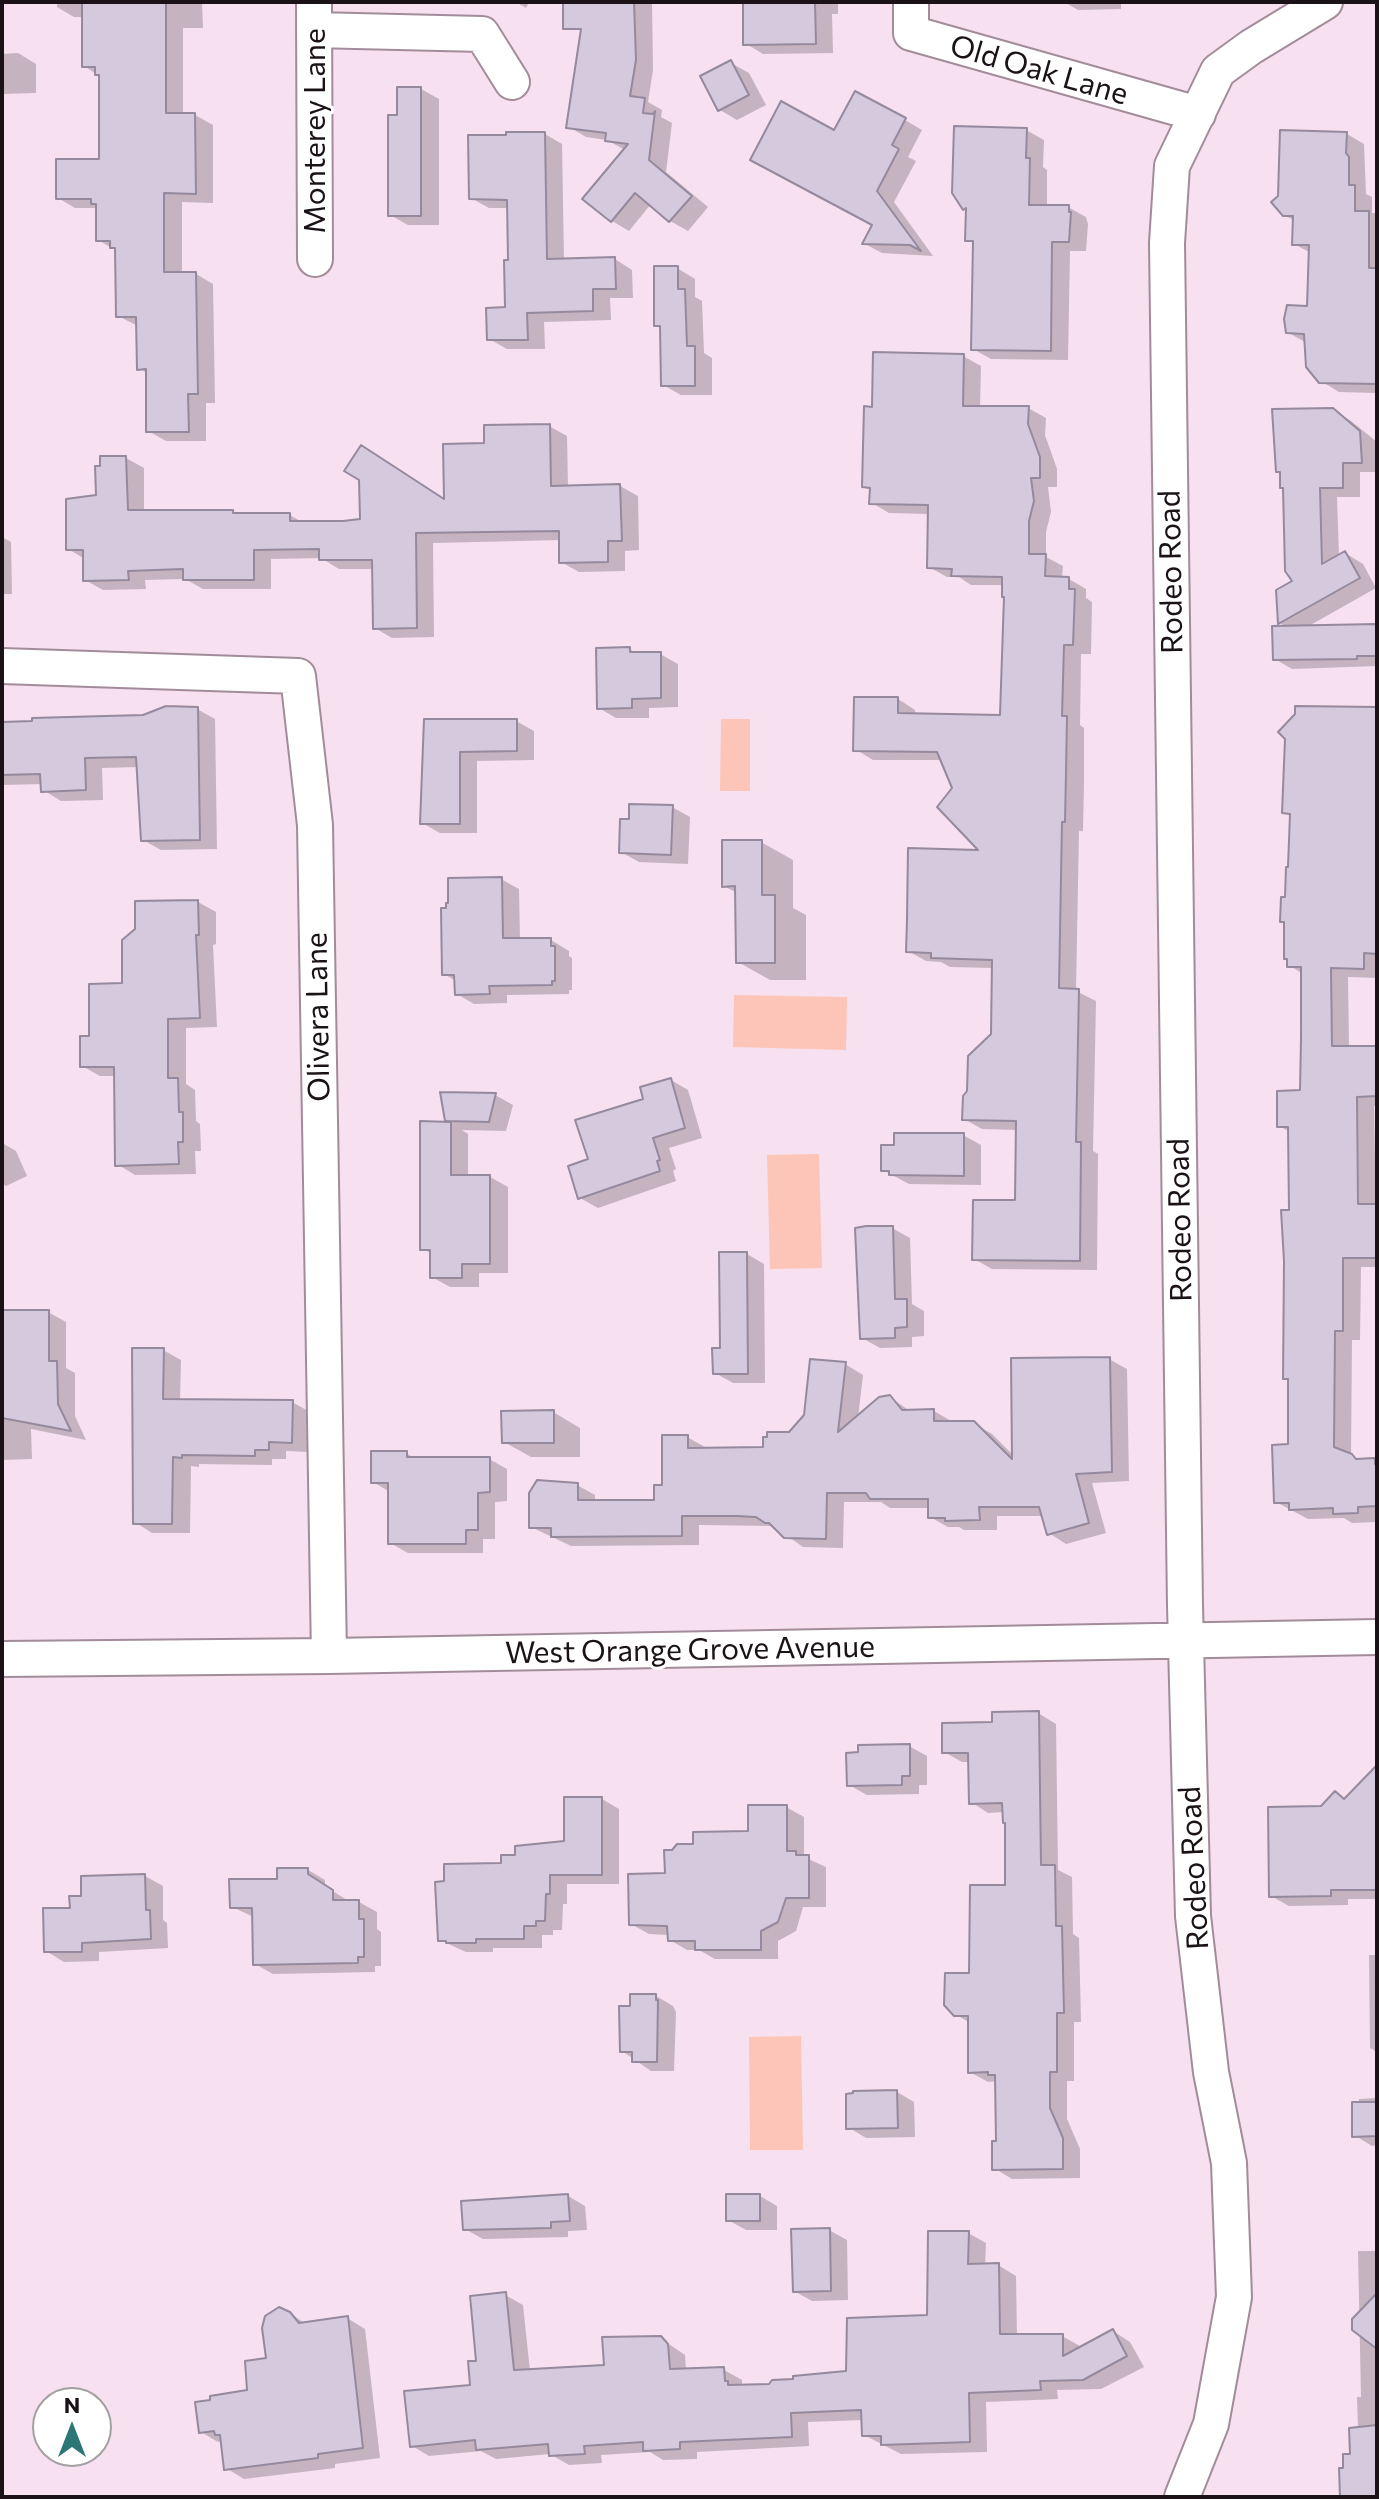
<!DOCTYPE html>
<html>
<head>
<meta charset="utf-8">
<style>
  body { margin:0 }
  #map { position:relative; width:1379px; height:2499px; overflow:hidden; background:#f7e0ef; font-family:Commissioner,sans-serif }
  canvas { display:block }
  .frame { position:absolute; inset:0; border:4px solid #1a1217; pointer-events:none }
  .north { position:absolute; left:32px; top:2387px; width:80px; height:80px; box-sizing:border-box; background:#fff; border:2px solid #a3a0a2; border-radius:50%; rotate:0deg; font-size:22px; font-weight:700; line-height:32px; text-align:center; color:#1a1217 }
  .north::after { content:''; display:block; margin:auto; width:28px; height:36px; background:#2c7678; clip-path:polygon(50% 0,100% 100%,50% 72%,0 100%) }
</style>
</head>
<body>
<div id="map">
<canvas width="1379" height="2499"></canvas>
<div class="frame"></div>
<div class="north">N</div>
</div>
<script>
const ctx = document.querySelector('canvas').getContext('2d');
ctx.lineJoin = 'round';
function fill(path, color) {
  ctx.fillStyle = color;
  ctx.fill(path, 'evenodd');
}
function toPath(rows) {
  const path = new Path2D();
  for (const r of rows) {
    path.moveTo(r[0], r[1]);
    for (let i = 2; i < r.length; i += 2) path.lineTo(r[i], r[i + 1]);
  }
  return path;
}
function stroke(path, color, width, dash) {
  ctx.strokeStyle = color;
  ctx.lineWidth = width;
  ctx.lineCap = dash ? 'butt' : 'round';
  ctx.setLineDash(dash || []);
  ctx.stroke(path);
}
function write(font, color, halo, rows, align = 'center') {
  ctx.font = font + ' Commissioner,sans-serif';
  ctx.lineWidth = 6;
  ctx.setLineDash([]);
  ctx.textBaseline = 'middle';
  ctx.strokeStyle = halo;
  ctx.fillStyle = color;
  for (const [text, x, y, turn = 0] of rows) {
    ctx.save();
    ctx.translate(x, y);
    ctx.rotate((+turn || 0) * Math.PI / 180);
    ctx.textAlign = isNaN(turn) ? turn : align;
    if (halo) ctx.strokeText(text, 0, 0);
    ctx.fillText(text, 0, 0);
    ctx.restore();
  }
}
fill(toPath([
  [721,719,750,719,750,791,720,791],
  [734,995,847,997,846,1050,733,1047],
  [819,1154,822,1268,770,1269,767,1155],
  [801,2036,803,2150,750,2150,749,2037]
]), '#fcc5b7');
fill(toPath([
  [57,2,202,2,203,28,183,28,183,115,195,115,213,125,213,203,182,202,182,274,196,274,213,284,215,403,206,403,206,441,166,441,148,431,148,374,139,368,138,326,118,316,117,251,98,240,98,208,75,208,58,198,101,161,101,77,84,66,84,17,74,17,57,7],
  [516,2,529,2,526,8],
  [612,2,652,2,653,70,648,102,662,110,661,117,672,123,666,172,708,207,688,231,670,221,651,204,629,231,612,221,625,150,607,140,586,137,569,127],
  [747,2,838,2,838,14,832,14,833,53,763,54,745,43],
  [1064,2,1121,2,1121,9,1078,10],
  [18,53,36,64,36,93,2,94,2,54],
  [731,63,749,73,766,105,737,120,720,110],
  [421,89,439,99,439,225,408,225,390,215,399,117],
  [905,120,922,130,908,157,916,161,894,202,933,256,882,253,865,244,875,225,835,133],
  [1026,130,1044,140,1043,167,1047,170,1047,207,1068,207,1086,217,1088,224,1086,251,1070,251,1068,360,991,359,973,349,975,244,967,240,968,211,964,209],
  [545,134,562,144,564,261,615,259,632,270,633,298,610,298,611,320,544,322,545,349,507,349,489,339,507,309,509,208,489,208,471,198],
  [1347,134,1364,144,1366,194,1372,197,1372,213,1377,213,1377,393,1339,392,1321,381,1305,342,1287,332,1309,308,1311,253,1294,244,1295,221,1284,215],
  [677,268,695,279,695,297,702,301,704,353,712,358,712,395,681,395,663,385,662,329,656,325],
  [963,356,981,366,980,408,1028,408,1046,418,1045,435,1057,469,1057,487,1048,487,1051,512,1046,532,1046,557,1063,566,1062,578,1069,579,1086,589,1086,598,1092,602,1091,654,1081,654,1080,725,1084,728,1084,783,1083,831,1079,831,1076,991,1096,1001,1093,1151,1098,1154,1097,1270,992,1269,974,1259,1017,1202,1018,1130,982,1129,964,1119,993,1034,994,968,950,967,941,962,926,961,908,951,983,852,943,760,873,760,855,749,898,699,915,710,915,715,1002,717,1006,597,1004,585,971,585,959,577,947,577,929,567,930,514,889,513,872,503,872,491,864,486,874,409],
  [1333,410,1351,421,1377,442,1377,472,1360,472,1360,497,1337,497,1339,557,1345,553,1363,564,1376,588,1307,627,1377,626,1377,666,1292,669,1275,659,1288,627,1279,623,1295,581],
  [549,426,567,436,568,487,620,486,638,496,639,550,625,551,625,571,579,572,561,562,561,540,433,543,434,637,392,638,375,628,374,569,339,569,321,558,271,559,271,589,203,589,185,579,145,580,146,589,103,590,85,580,85,559,68,549,98,497,126,458,144,468,144,512,233,512,238,515,290,515,303,523,343,523,446,501,486,445],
  [2,537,11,542,12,594,2,594],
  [630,649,637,654,660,654,678,664,678,707,649,708,649,718,616,718,599,708],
  [197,709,215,719,217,849,161,850,143,840,138,767,102,768,103,800,61,801,43,790,43,784,2,785,2,724,144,717],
  [1377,709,1377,978,1348,977,1349,1048,1377,1048,1377,1106,1374,1106,1377,1267,1361,1267,1360,1340,1352,1340,1351,1456,1360,1461,1377,1462,1377,1516,1375,1516,1375,1522,1352,1523,1344,1518,1308,1519,1276,1502,1290,1446,1290,1382,1285,1378,1291,1212,1290,1132,1279,1126,1301,1092,1303,974,1289,965,1287,899,1292,817,1284,812],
  [426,721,516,721,534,731,534,760,477,761,477,833,440,833,422,823],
  [672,807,690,817,688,864,639,862,621,852,631,821],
  [761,842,793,860,793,908,806,915,806,980,770,980,738,962,737,893,724,886],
  [501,879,519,889,520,940,551,940,569,951,569,956,572,958,572,990,569,990,569,994,507,995,507,1003,474,1004,457,994,456,981,444,974],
  [198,902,216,912,216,944,213,945,217,1027,186,1028,186,1084,195,1090,196,1121,200,1124,201,1151,195,1151,196,1174,135,1175,117,1164,116,1076,100,1076,82,1066,91,1038,124,985],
  [671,1080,688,1090,702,1138,669,1148,676,1169,673,1171,676,1181,598,1208,580,1198,591,1161,646,1100],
  [495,1095,513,1105,506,1131,462,1130,468,1134,468,1177,490,1177,508,1187,508,1273,479,1273,479,1287,450,1287,432,1277,432,1254,422,1248,422,1123,453,1124,447,1120],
  [963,1135,981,1145,981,1185,909,1184,883,1170],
  [2,1143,16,1151,27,1176,6,1186,2,1183],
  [892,1228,910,1238,912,1304,924,1311,924,1336,912,1337,912,1347,880,1348,862,1338],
  [747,1254,764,1264,765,1383,733,1383,715,1373],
  [2,1312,48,1312,66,1322,66,1368,75,1373,75,1416,86,1440,31,1429,32,1459,2,1460],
  [163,1350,181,1360,180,1401,292,1402,310,1412,309,1452,286,1451,286,1459,272,1459,272,1465,199,1464,199,1467,191,1466,190,1533,152,1533,135,1522],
  [1109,1359,1127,1369,1129,1481,1092,1483,1106,1533,1066,1544,1049,1533,1044,1516,997,1516,997,1530,964,1530,959,1527,948,1527,930,1517,930,1508,890,1508,881,1502,844,1502,843,1548,803,1547,773,1526,699,1525,699,1545,571,1546,531,1527,577,1485,595,1495,595,1502,656,1502,687,1437,705,1447,705,1450,765,1449,790,1434,845,1364,863,1375,858,1418,890,1397,911,1412,934,1411,951,1421,973,1423,992,1434,1014,1456],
  [553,1412,580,1428,580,1457,531,1457,504,1442],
  [406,1453,416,1459,489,1459,507,1469,507,1501,495,1502,495,1539,483,1539,483,1553,408,1553,390,1543,390,1492,373,1482],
  [1038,1713,1056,1724,1058,1870,1072,1877,1073,1934,1079,1938,1081,2022,1074,2022,1074,2081,1067,2081,1067,2119,1080,2149,1080,2178,1012,2179,994,2168,998,2143,997,2081,988,2082,970,2072,970,2023,955,2014,1007,1887,1007,1824,1004,1812,988,1813,971,1802,970,1762,962,1762,944,1752,994,1724],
  [909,1746,927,1756,927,1785,919,1785,919,1794,867,1795,849,1785],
  [1377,1784,1377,1899,1348,1899,1348,1905,1289,1906,1271,1896,1321,1808,1335,1794,1346,1800],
  [602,1799,619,1809,619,1884,567,1884,567,1904,563,1904,562,1930,553,1930,553,1935,542,1935,542,1948,493,1948,493,1952,466,1952,440,1940,503,1865,517,1857,566,1843],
  [786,1807,804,1817,804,1857,826,1867,826,1907,803,1907,796,1931,778,1941,778,1959,715,1959,699,1950,687,1950,670,1940,670,1935,649,1934,631,1924,667,1875,695,1846,750,1833],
  [308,1870,325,1880,325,1886,350,1902,359,1902,377,1912,377,1929,381,1932,381,1966,375,1966,375,1972,273,1974,255,1964,254,1917,232,1907,279,1880],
  [145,1876,163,1886,163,1920,167,1923,168,1948,99,1952,99,1961,64,1962,46,1951,72,1910,83,1897],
  [1369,1955,1377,1955,1377,2052,1370,2048],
  [656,1996,673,2006,676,2012,674,2071,651,2071,622,2051,632,2008],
  [897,2092,914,2102,915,2137,866,2138,848,2127],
  [1377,2098,1377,2145,1372,2146,1354,2135,1359,2099],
  [568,2196,585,2206,587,2230,568,2231,568,2237,483,2239,465,2229],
  [760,2196,777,2206,777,2230,746,2230,728,2220],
  [829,2230,847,2240,848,2300,812,2301,794,2291],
  [968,2233,986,2243,985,2266,998,2265,1016,2276,1017,2336,1062,2336,1080,2346,1080,2349,1113,2331,1130,2342,1144,2367,1101,2389,1057,2390,1058,2399,986,2402,987,2452,901,2454,864,2435,863,2420,808,2422,809,2446,697,2452,697,2459,663,2460,650,2452,601,2455,602,2463,569,2465,550,2454,496,2459,481,2451,429,2456,412,2446,472,2386,478,2362,505,2295,523,2305,530,2371,606,2367,660,2338,685,2355,686,2370,724,2370,742,2380,742,2387,770,2386,848,2373,929,2316],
  [1377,2244,1377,2497,1342,2497,1345,2470,1358,2429,1357,2397,1361,2397,1358,2251,1377,2251],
  [285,2310,306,2324,347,2318,365,2329,380,2458,335,2464,335,2468,244,2479,226,2468,223,2441,218,2442,201,2432,249,2392,268,2360]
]), '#0003');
const building = toPath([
  [82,2,166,2,166,113,195,113,196,194,164,193,164,272,196,272,198,394,188,394,189,432,146,432,146,369,137,370,136,317,116,317,115,248,110,248,110,241,96,241,96,204,91,204,91,199,56,199,56,159,99,159,99,75,95,75,95,67,82,67,82,2],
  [563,2,634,2,636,60,630,96,645,98,643,113,653,114,655,111,649,160,692,196,669,222,635,193,611,222,582,199,628,144,605,141,606,133,566,128,581,29,563,29,563,2],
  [743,2,815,2,816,44,743,45,743,2],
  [731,60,749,95,718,111,700,76,731,60],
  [397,87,421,87,421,216,388,216,388,115,397,115,397,87],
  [855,91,906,118,892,145,899,149,877,191,921,251,910,245,862,244,872,225,750,160,781,101,834,130,855,91],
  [954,126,1027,128,1026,158,1030,158,1029,205,1069,205,1069,212,1071,212,1069,242,1052,242,1051,351,971,350,973,241,965,241,966,208,963,210,952,193,954,126],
  [1280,130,1347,132,1346,153,1349,157,1349,185,1355,185,1355,211,1369,211,1369,268,1377,268,1377,384,1319,383,1306,367,1304,334,1286,333,1284,319,1287,305,1307,306,1309,245,1292,245,1293,216,1283,216,1271,202,1278,196,1280,130],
  [506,132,545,132,547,259,615,257,616,289,593,289,593,311,527,313,528,340,487,340,486,308,505,307,504,260,508,260,507,200,469,199,468,135,506,135,506,132],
  [654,266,678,266,678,289,685,289,687,346,695,346,695,386,661,386,660,326,654,326,654,266],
  [873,352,964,354,963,406,1029,406,1028,424,1040,457,1040,478,1031,478,1034,501,1029,521,1029,554,1046,554,1045,576,1069,577,1069,589,1075,589,1073,645,1064,645,1062,716,1067,716,1066,772,1065,822,1062,822,1059,988,1079,989,1076,1142,1081,1142,1080,1261,972,1260,973,1200,1015,1200,1016,1121,962,1120,963,1096,967,1091,968,1056,991,1034,992,960,931,958,931,953,906,952,907,919,908,848,978,850,937,807,952,788,937,752,853,751,854,697,898,697,898,713,1000,715,1004,597,1002,597,1002,577,951,576,952,569,927,568,928,505,869,504,870,488,862,487,864,406,872,407,873,352],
  [1333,408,1360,431,1362,463,1343,463,1343,488,1320,488,1322,564,1345,551,1360,578,1278,624,1276,590,1292,581,1285,571,1283,488,1280,488,1280,472,1276,472,1272,409,1333,408],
  [550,424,551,486,620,484,622,541,608,541,608,562,559,563,559,531,416,533,417,628,373,629,372,560,319,560,319,549,254,550,254,580,183,580,183,569,128,571,129,580,83,581,83,550,66,550,66,499,96,495,95,466,100,466,100,456,126,456,128,510,233,510,233,513,290,513,290,521,343,521,360,519,359,480,344,471,361,445,444,499,443,444,484,443,484,425,550,424],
  [1377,624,1377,656,1357,656,1357,659,1273,660,1272,626,1377,624],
  [630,647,630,652,661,652,661,698,632,699,632,708,597,709,596,648,630,647],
  [166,706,198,707,200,840,141,841,136,757,85,758,86,790,41,792,40,774,2,775,2,722,32,721,32,718,143,715,166,706],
  [1295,706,1377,707,1377,954,1364,953,1364,969,1331,968,1332,1046,1377,1046,1377,1096,1357,1097,1358,1204,1377,1204,1377,1258,1343,1258,1343,1331,1335,1331,1334,1447,1352,1454,1356,1459,1375,1458,1375,1464,1377,1463,1377,1506,1358,1507,1358,1513,1333,1514,1333,1508,1289,1510,1289,1503,1274,1503,1272,1445,1288,1444,1288,1379,1283,1379,1284,1261,1281,1210,1289,1210,1288,1127,1277,1127,1277,1091,1300,1090,1301,1039,1301,967,1287,967,1287,959,1284,959,1284,922,1280,922,1281,897,1285,897,1286,867,1288,867,1290,814,1282,813,1285,739,1278,732,1295,714,1295,706],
  [424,719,517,719,517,751,460,752,460,824,420,824,424,719],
  [629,804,673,805,671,855,619,853,620,819,629,819,629,804],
  [722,840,762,840,762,895,775,895,775,963,736,963,735,886,722,887,722,840],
  [502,877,503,938,551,938,551,946,555,946,555,981,552,981,552,985,489,986,490,994,455,995,454,975,442,975,441,908,446,908,446,903,448,903,448,878,502,877],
  [198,900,199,935,196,935,200,1018,168,1019,168,1078,178,1078,179,1112,183,1112,183,1142,178,1142,179,1164,115,1166,114,1067,80,1067,80,1036,89,1036,89,984,122,983,122,940,135,929,135,901,198,900],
  [671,1078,685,1128,653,1138,660,1160,657,1161,660,1171,578,1199,568,1166,588,1159,575,1120,643,1099,640,1087,671,1078],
  [440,1092,496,1093,489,1122,445,1121,440,1092],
  [420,1121,451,1122,451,1175,490,1175,490,1264,462,1264,462,1278,430,1278,430,1250,420,1250,420,1121],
  [894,1133,964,1133,964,1176,889,1175,889,1171,881,1171,881,1145,894,1145,894,1133],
  [866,1226,893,1226,895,1299,907,1299,907,1327,895,1328,895,1338,860,1339,855,1228,866,1226],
  [719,1252,747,1252,748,1374,713,1374,712,1348,720,1348,719,1252],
  [2,1310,49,1310,49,1361,57,1361,58,1404,71,1431,2,1418,2,1310],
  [132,1348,164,1348,163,1399,293,1400,292,1443,269,1442,269,1450,255,1450,255,1456,182,1455,182,1458,173,1457,172,1524,133,1524,132,1348],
  [1110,1357,1112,1472,1076,1474,1089,1523,1047,1535,1039,1507,979,1507,980,1520,945,1521,945,1518,928,1518,928,1499,870,1499,866,1493,827,1493,826,1539,784,1538,769,1523,765,1523,756,1517,736,1516,682,1516,682,1536,551,1537,551,1528,529,1528,529,1493,537,1480,578,1483,578,1500,654,1500,654,1485,662,1485,662,1435,688,1435,688,1448,763,1447,763,1437,767,1437,767,1432,789,1432,804,1415,810,1359,846,1362,838,1432,879,1397,890,1395,902,1410,934,1409,934,1421,974,1421,1012,1459,1011,1358,1110,1357],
  [554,1410,554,1443,502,1443,501,1411,554,1410],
  [371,1451,407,1451,407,1457,490,1457,490,1492,478,1493,478,1530,466,1530,466,1544,388,1544,388,1483,371,1483,371,1451],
  [1039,1711,1041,1865,1055,1865,1056,1926,1062,1926,1064,2013,1057,2013,1057,2072,1050,2072,1050,2108,1063,2138,1063,2169,992,2170,992,2141,996,2141,995,2075,988,2075,988,2072,968,2073,968,2016,954,2016,944,2005,945,1973,969,1973,970,1885,1005,1885,1005,1823,1003,1823,1002,1803,969,1804,968,1753,942,1753,942,1723,992,1722,992,1712,1039,1711],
  [910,1744,910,1776,902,1776,902,1785,847,1786,846,1753,858,1752,858,1745,910,1744],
  [1377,1765,1377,1890,1331,1890,1331,1896,1269,1897,1268,1807,1321,1806,1335,1791,1344,1799,1377,1765],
  [564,1797,602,1797,602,1875,550,1875,550,1894,546,1894,545,1921,536,1921,536,1926,524,1926,524,1939,476,1939,476,1943,446,1943,446,1941,438,1941,435,1882,444,1881,444,1864,501,1863,501,1855,515,1855,515,1846,564,1841,564,1797],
  [748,1805,787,1805,787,1851,796,1851,796,1855,809,1855,809,1898,786,1898,778,1922,761,1931,761,1950,695,1950,695,1941,668,1941,667,1926,629,1925,628,1874,665,1873,664,1850,672,1850,677,1844,693,1844,693,1832,748,1831,748,1805],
  [277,1868,308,1868,308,1874,333,1890,333,1900,359,1900,359,1919,364,1919,364,1957,358,1957,358,1963,253,1965,252,1908,230,1908,229,1879,277,1879,277,1868],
  [145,1874,146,1910,150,1910,151,1939,82,1943,82,1952,44,1952,43,1908,70,1908,69,1896,81,1896,81,1876,145,1874],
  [630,1994,656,1994,656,2000,658,2000,657,2062,632,2062,632,2052,620,2052,619,2006,630,2006,630,1994],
  [897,2090,898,2128,846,2129,846,2094,853,2093,853,2091,897,2090],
  [1352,2102,1377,2102,1377,2136,1352,2137,1352,2102],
  [568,2194,570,2221,551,2222,551,2228,463,2230,461,2201,568,2194],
  [726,2194,760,2194,760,2221,726,2221,726,2194],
  [830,2228,831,2291,793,2292,791,2229,830,2228],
  [928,2231,969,2231,968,2264,999,2263,1000,2334,1063,2334,1063,2356,1113,2329,1127,2356,1083,2380,1040,2381,1041,2390,969,2393,970,2442,881,2445,881,2436,862,2436,861,2410,791,2413,792,2437,680,2442,680,2449,643,2451,643,2442,584,2446,585,2454,549,2456,548,2444,476,2450,475,2440,410,2447,404,2391,470,2385,468,2361,476,2361,470,2296,506,2292,514,2370,604,2365,602,2337,661,2336,668,2344,670,2369,724,2367,725,2381,728,2381,728,2385,769,2384,772,2380,793,2379,793,2376,846,2371,847,2318,927,2315,928,2231],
  [1377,2293,1377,2349,1352,2330,1352,2319,1377,2293],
  [279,2307,290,2312,299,2323,348,2316,363,2448,318,2454,318,2458,224,2470,220,2435,215,2435,214,2431,199,2433,195,2402,210,2400,210,2396,247,2390,245,2361,266,2358,262,2328,265,2316,279,2307],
  [1377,2425,1377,2497,1340,2497,1339,2468,1343,2468,1343,2454,1350,2454,1349,2428,1377,2425]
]);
fill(building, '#d5c9de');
stroke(building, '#95899d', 2);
const minor = toPath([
  [314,2,315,259],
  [911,2,911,33,1198,114],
  [314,30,482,34,512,82],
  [2,666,298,676,315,825,329,1656],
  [2,1659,329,1656,1377,1637],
  [1182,2497,1211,2424,1234,2297,1229,2163,1211,2072,1193,1916,1185,1605,1167,243,1172,166,1218,71,1251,47,1325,2]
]);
stroke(minor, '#a28c9a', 38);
stroke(minor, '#fff', 34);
write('30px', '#1a1217', '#fff', [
  ["Old Oak Lane",1039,70,16],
  ["Monterey Lane",315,131,-90],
  ["Rodeo Road",1171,572,-91],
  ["Olivera Lane",318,1017,-91],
  ["Rodeo Road",1180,1220,-91],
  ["West Orange Grove Avenue",690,1650,-1],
  ["Rodeo Road",1194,1868,-93]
]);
</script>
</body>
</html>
